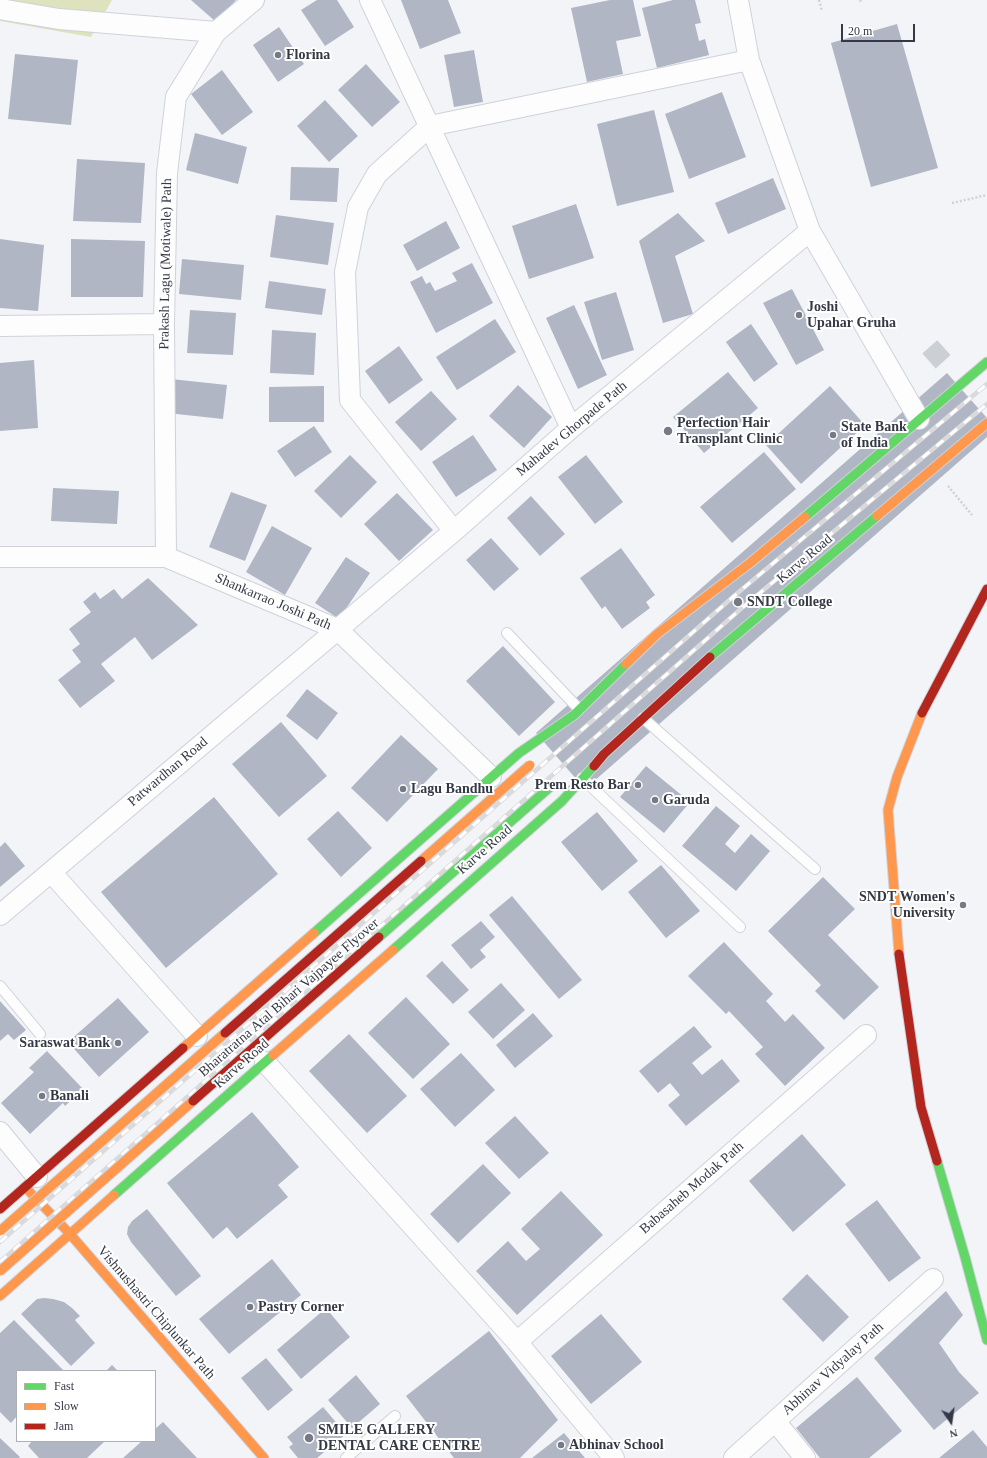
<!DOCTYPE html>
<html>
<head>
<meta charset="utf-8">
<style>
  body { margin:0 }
  #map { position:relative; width:987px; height:1458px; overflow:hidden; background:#f2f4f8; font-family:"Times New Roman",serif }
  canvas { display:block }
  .legend { position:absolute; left:16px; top:1370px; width:140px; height:72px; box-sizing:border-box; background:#fff; border:1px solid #aeb0b5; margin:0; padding:5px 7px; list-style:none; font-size:12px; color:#343945 }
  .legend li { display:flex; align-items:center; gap:8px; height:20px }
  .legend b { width:20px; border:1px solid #aeb0b5 }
  .north { position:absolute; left:931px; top:1402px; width:40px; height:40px; -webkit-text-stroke:3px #fff; paint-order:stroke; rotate:167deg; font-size:11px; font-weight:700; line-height:16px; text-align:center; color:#343945 }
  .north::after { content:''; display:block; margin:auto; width:14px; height:18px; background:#343945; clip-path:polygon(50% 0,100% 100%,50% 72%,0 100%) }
  .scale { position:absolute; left:841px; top:24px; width:74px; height:18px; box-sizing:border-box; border:2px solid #343945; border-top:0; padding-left:5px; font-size:12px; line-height:14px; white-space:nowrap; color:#343945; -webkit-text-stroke:3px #fff; paint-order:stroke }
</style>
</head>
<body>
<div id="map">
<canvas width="987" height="1458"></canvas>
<ul class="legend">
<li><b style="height:5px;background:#63d668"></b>Fast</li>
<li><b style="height:5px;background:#ff974d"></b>Slow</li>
<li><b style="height:5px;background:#b3261e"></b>Jam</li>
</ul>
<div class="north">N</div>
<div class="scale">20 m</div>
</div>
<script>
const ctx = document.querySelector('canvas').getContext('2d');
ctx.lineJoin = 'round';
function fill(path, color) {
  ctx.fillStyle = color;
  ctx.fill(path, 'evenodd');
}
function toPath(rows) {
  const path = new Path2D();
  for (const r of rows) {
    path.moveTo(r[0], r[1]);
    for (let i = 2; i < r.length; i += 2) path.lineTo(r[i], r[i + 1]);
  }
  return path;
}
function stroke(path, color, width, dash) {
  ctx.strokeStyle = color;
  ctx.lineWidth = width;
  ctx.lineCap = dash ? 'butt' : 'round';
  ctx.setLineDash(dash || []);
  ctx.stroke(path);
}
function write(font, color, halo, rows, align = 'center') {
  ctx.font = font + ' "Times New Roman",serif';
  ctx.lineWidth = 4;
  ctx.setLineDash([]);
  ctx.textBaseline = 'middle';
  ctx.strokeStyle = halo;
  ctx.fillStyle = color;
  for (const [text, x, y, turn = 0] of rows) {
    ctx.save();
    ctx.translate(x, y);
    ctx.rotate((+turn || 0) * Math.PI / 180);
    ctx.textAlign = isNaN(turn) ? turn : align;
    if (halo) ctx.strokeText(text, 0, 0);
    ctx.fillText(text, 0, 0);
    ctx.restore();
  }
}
fill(toPath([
  [0,0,112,0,91,37,0,21]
]), '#dee3bd');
fill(toPath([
  [191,0,236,0,216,22],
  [317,0,337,0,354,27,325,46,301,10],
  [401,0,448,0,461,33,420,49],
  [610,0,633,0,641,36,616,41,623,74,587,82,571,8],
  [673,0,695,0,701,23,695,24,699,41,705,39,709,55,657,68,642,8],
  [897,24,938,168,871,187,831,43],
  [279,27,304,64,278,82,253,45],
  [474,50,483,102,454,107,444,55],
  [15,54,78,60,71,125,8,119],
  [366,64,400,102,372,127,338,90],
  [222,70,253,112,222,135,191,94],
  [722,92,746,157,689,179,665,114],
  [325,100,358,136,329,162,297,126],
  [654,110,674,192,617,206,597,124],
  [195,133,247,147,238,184,186,170],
  [77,159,145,163,141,223,73,221],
  [291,167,339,168,337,202,290,200],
  [773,178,786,209,728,234,715,203],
  [576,204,594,258,529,279,512,226],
  [678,213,705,241,675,256,693,314,663,323,639,241],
  [276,215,334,223,328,265,270,257],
  [446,221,460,248,417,271,403,245],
  [0,239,44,245,38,311,0,308],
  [71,239,145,241,143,297,71,297],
  [182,259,244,265,241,300,179,294],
  [472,263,493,303,436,333,410,282,422,276,426,284,430,282,435,291,457,281,452,273],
  [269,281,326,289,322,315,265,308],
  [792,289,824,350,796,365,763,303],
  [616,292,634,350,602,360,584,302],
  [574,305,607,375,578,389,546,318],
  [190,310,236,313,233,355,187,353],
  [495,319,516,352,457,390,436,357],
  [751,324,778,364,754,382,726,342],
  [272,330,316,333,314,375,270,373],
  [399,346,423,380,389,404,365,371],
  [34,360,38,428,0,431,0,363],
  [728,372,758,408,704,453,673,417],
  [947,373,987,418,987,437,585,789,536,733],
  [171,379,227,385,223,419,167,413],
  [518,385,552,417,524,448,489,416],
  [324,386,324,422,269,422,269,387],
  [830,386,865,425,801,484,766,445],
  [431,391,457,419,421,451,395,422],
  [314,426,332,452,295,477,277,451],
  [473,435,497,470,456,497,432,462],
  [764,452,796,489,732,543,700,507],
  [350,455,377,482,341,518,314,491],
  [586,455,623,502,595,524,558,477],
  [53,488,119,491,117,524,51,521],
  [231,492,267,505,245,561,209,547],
  [397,493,433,530,399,561,364,524],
  [531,496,565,534,540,556,507,518],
  [272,526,312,548,285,595,246,572],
  [491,538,519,569,494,591,466,560],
  [621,548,655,595,646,602,650,608,622,629,605,606,602,609,580,578],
  [346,557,370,573,339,619,315,603],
  [148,578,198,625,152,660,135,637,101,664,115,681,80,708,58,680,81,662,72,650,80,644,69,629,91,612,83,602,95,592,100,599,114,589,122,599],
  [503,646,555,702,519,736,466,681],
  [307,689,338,713,317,740,286,716],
  [281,722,327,776,279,817,232,764],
  [401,735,438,769,387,822,351,788],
  [646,766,690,802,664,833,620,797],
  [214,797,278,874,166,968,101,892],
  [716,806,740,826,725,844,735,853,751,834,770,851,736,891,682,846],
  [338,811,372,848,341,877,307,839],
  [597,812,638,861,602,891,561,842],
  [5,842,25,866,0,887,0,847],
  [661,865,700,911,666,938,628,892],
  [823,877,855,909,828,935,879,987,844,1020,815,991,821,985,768,931],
  [512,896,582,980,559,999,489,915],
  [481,921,495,937,480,950,486,957,471,969,451,945],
  [724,942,773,994,766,1001,785,1022,793,1014,825,1048,785,1086,755,1054,763,1047,729,1011,726,1014,688,976],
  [442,961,469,990,453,1004,426,976],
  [501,983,525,1010,493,1039,468,1012],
  [406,997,450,1044,413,1079,368,1033],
  [118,998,149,1032,99,1077,68,1042],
  [0,1001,26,1030,14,1040,8,1034,0,1041],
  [533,1013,553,1036,515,1068,496,1045],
  [694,1026,712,1047,692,1063,702,1075,722,1059,740,1081,686,1126,668,1105,680,1095,670,1083,658,1093,639,1071],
  [349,1034,407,1096,367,1133,309,1071],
  [47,1051,83,1089,65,1106,63,1103,30,1134,1,1103,34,1072,29,1068],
  [461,1053,495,1090,455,1127,420,1089],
  [252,1112,299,1167,278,1185,288,1197,237,1239,227,1227,213,1239,167,1183],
  [515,1116,549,1153,519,1179,485,1143],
  [802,1134,846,1185,793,1232,749,1181],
  [483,1164,511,1193,458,1243,430,1214],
  [561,1191,603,1235,517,1315,476,1271,508,1241,526,1261,540,1249,521,1229],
  [877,1200,921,1258,889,1282,845,1224],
  [147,1209,201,1276,176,1296,131,1242,127,1234,128,1227,132,1221],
  [272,1259,301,1295,229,1354,199,1319],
  [807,1274,849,1317,823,1342,782,1299],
  [946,1291,963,1315,939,1343,959,1372,979,1393,934,1430,874,1358],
  [44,1298,53,1299,64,1302,72,1308,80,1316,75,1320,95,1343,71,1366,21,1314,37,1299],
  [326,1308,350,1337,301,1379,277,1350],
  [601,1314,642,1362,591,1404,551,1356],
  [14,1320,64,1371,17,1371,17,1416,11,1423,0,1412,0,1333],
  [489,1331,558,1420,520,1458,454,1458,406,1396],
  [266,1358,293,1390,268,1411,241,1378],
  [112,1365,118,1371,106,1371],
  [356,1375,380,1404,352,1428,328,1400],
  [857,1377,902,1431,869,1458,820,1458,796,1428],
  [323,1407,346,1434,317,1458,298,1458,289,1447,293,1444,287,1437],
  [163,1422,197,1458,123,1458,142,1441,155,1441,155,1429],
  [973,1430,987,1447,987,1458,939,1458],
  [564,1433,585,1458,532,1458],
  [0,1438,20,1457,19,1458,0,1458],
  [32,1441,105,1441,87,1458,39,1458,28,1446]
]), '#b1b6c5');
stroke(toPath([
  [929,361,948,344]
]), '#cccfd4', 20, [20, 10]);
const lane = toPath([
  [507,633,579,709],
  [643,718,815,869],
  [582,778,740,927],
  [0,986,40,1034],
  [346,1458,395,1416]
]);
const street = toPath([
  [370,0,571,428],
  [738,0,749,60,810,231,919,419],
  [0,9,59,19,216,32],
  [0,326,164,324],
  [454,531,350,400,345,272,358,207,377,174,430,126,749,60],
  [0,557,166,557,337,629,491,777],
  [166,557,164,324,167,173,176,97,216,32,254,0],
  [51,872,197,1036],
  [0,915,454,531,571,428,810,231],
  [265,1062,517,1342,614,1458],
  [0,1132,37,1177],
  [517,1342,866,1035],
  [775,1421,805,1458],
  [734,1458,933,1279]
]);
const fast = toPath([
  [805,517,987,362],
  [710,657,877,516],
  [314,933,519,753,574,715,626,664],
  [393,950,562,801,594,766],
  [937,1161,965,1257,987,1340],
  [114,1195,273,1055]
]);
const slow = toPath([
  [877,516,987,423],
  [626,664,657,634,750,563,805,517],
  [899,954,888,810,897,777,922,713],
  [183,1048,314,933],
  [273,1055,393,950],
  [25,1187,70,1234,264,1458],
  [0,1296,114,1195]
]);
const jam = toPath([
  [922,713,987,589],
  [594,766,604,754,710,657],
  [899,954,921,1107,937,1161],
  [0,1209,183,1048]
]);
stroke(lane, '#cfd2da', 12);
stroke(street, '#cfd2da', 22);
stroke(fast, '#cfd2da', 11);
stroke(slow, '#cfd2da', 11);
stroke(jam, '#cfd2da', 11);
stroke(toPath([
  [819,0,822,11],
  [860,0,861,2],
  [952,203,987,195],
  [948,486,972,515]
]), '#d1d2d5', 2.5, [2, 2]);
stroke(lane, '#fdfdfe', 10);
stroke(street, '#fdfdfe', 20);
stroke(fast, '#63d668', 9);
stroke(slow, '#ff974d', 9);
stroke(jam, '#b3261e', 9);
const rail = toPath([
  [0,1242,734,596,987,384],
  [0,1262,743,607,987,404]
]);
stroke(rail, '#dadadc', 4.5);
stroke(rail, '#fff', 3, [9]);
const fastBridge = toPath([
  [379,937,550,787]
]);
const slowBridge = toPath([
  [421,861,530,765],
  [0,1231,225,1033],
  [0,1271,193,1101]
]);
const jamBridge = toPath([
  [225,1033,421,861],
  [193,1101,379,937]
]);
stroke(fastBridge, '#cfd2da', 11, []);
stroke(slowBridge, '#cfd2da', 11, []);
stroke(jamBridge, '#cfd2da', 11, []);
stroke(fastBridge, '#63d668', 9);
stroke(slowBridge, '#ff974d', 9);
stroke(jamBridge, '#b3261e', 9);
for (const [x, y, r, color] of [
  [278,55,4,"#767a84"],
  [799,315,4,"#767a84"],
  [668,431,5,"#767a84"],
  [833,435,4,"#767a84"],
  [738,602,5,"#767a84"],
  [638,785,4,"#767a84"],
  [403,789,4,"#767a84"],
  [655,800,4,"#767a84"],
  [963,905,4,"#767a84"],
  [118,1043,4,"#767a84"],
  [42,1096,4,"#767a84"],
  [250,1307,4,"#767a84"],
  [309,1438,5,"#767a84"],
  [561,1445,4,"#767a84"]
]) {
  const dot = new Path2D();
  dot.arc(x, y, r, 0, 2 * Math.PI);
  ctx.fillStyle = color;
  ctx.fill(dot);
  stroke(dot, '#fff', 1.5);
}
write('bold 14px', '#343945', '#fff', [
  ["Florina",286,55],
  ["Joshi",807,307],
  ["Upahar Gruha",807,323],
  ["Perfection Hair",677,423],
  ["Transplant Clinic",677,439],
  ["State Bank",841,427],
  ["of India",841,443],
  ["SNDT College",747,602],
  ["Prem Resto Bar",630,785,"right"],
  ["Lagu Bandhu",411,789],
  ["Garuda",663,800],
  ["SNDT Women's",955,897,"right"],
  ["University",955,913,"right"],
  ["Saraswat Bank",110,1043,"right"],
  ["Banali",50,1096],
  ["Pastry Corner",258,1307],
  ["SMILE GALLERY",318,1430],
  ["DENTAL CARE CENTRE",318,1446],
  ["Abhinav School",569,1445]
], 'left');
write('14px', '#343945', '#fff', [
  ["Prakash Lagu (Motiwale) Path",166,264,-89],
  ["Mahadev Ghorpade Path",572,429,-40],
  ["Karve Road",805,559,-40],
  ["Shankarrao Joshi Path",273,602,23],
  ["Patwardhan Road",168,772,-40],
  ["Karve Road",485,850,-41],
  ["Bharatratna Atal Bihari Vajpayee Flyover",289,998,-41],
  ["Karve Road",242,1064,-41],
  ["Babasaheb Modak Path",692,1188,-41],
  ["Vishnushastri Chiplunkar Path",156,1313,49],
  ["Abhinav Vidyalay Path",833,1369,-42]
]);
</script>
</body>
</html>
